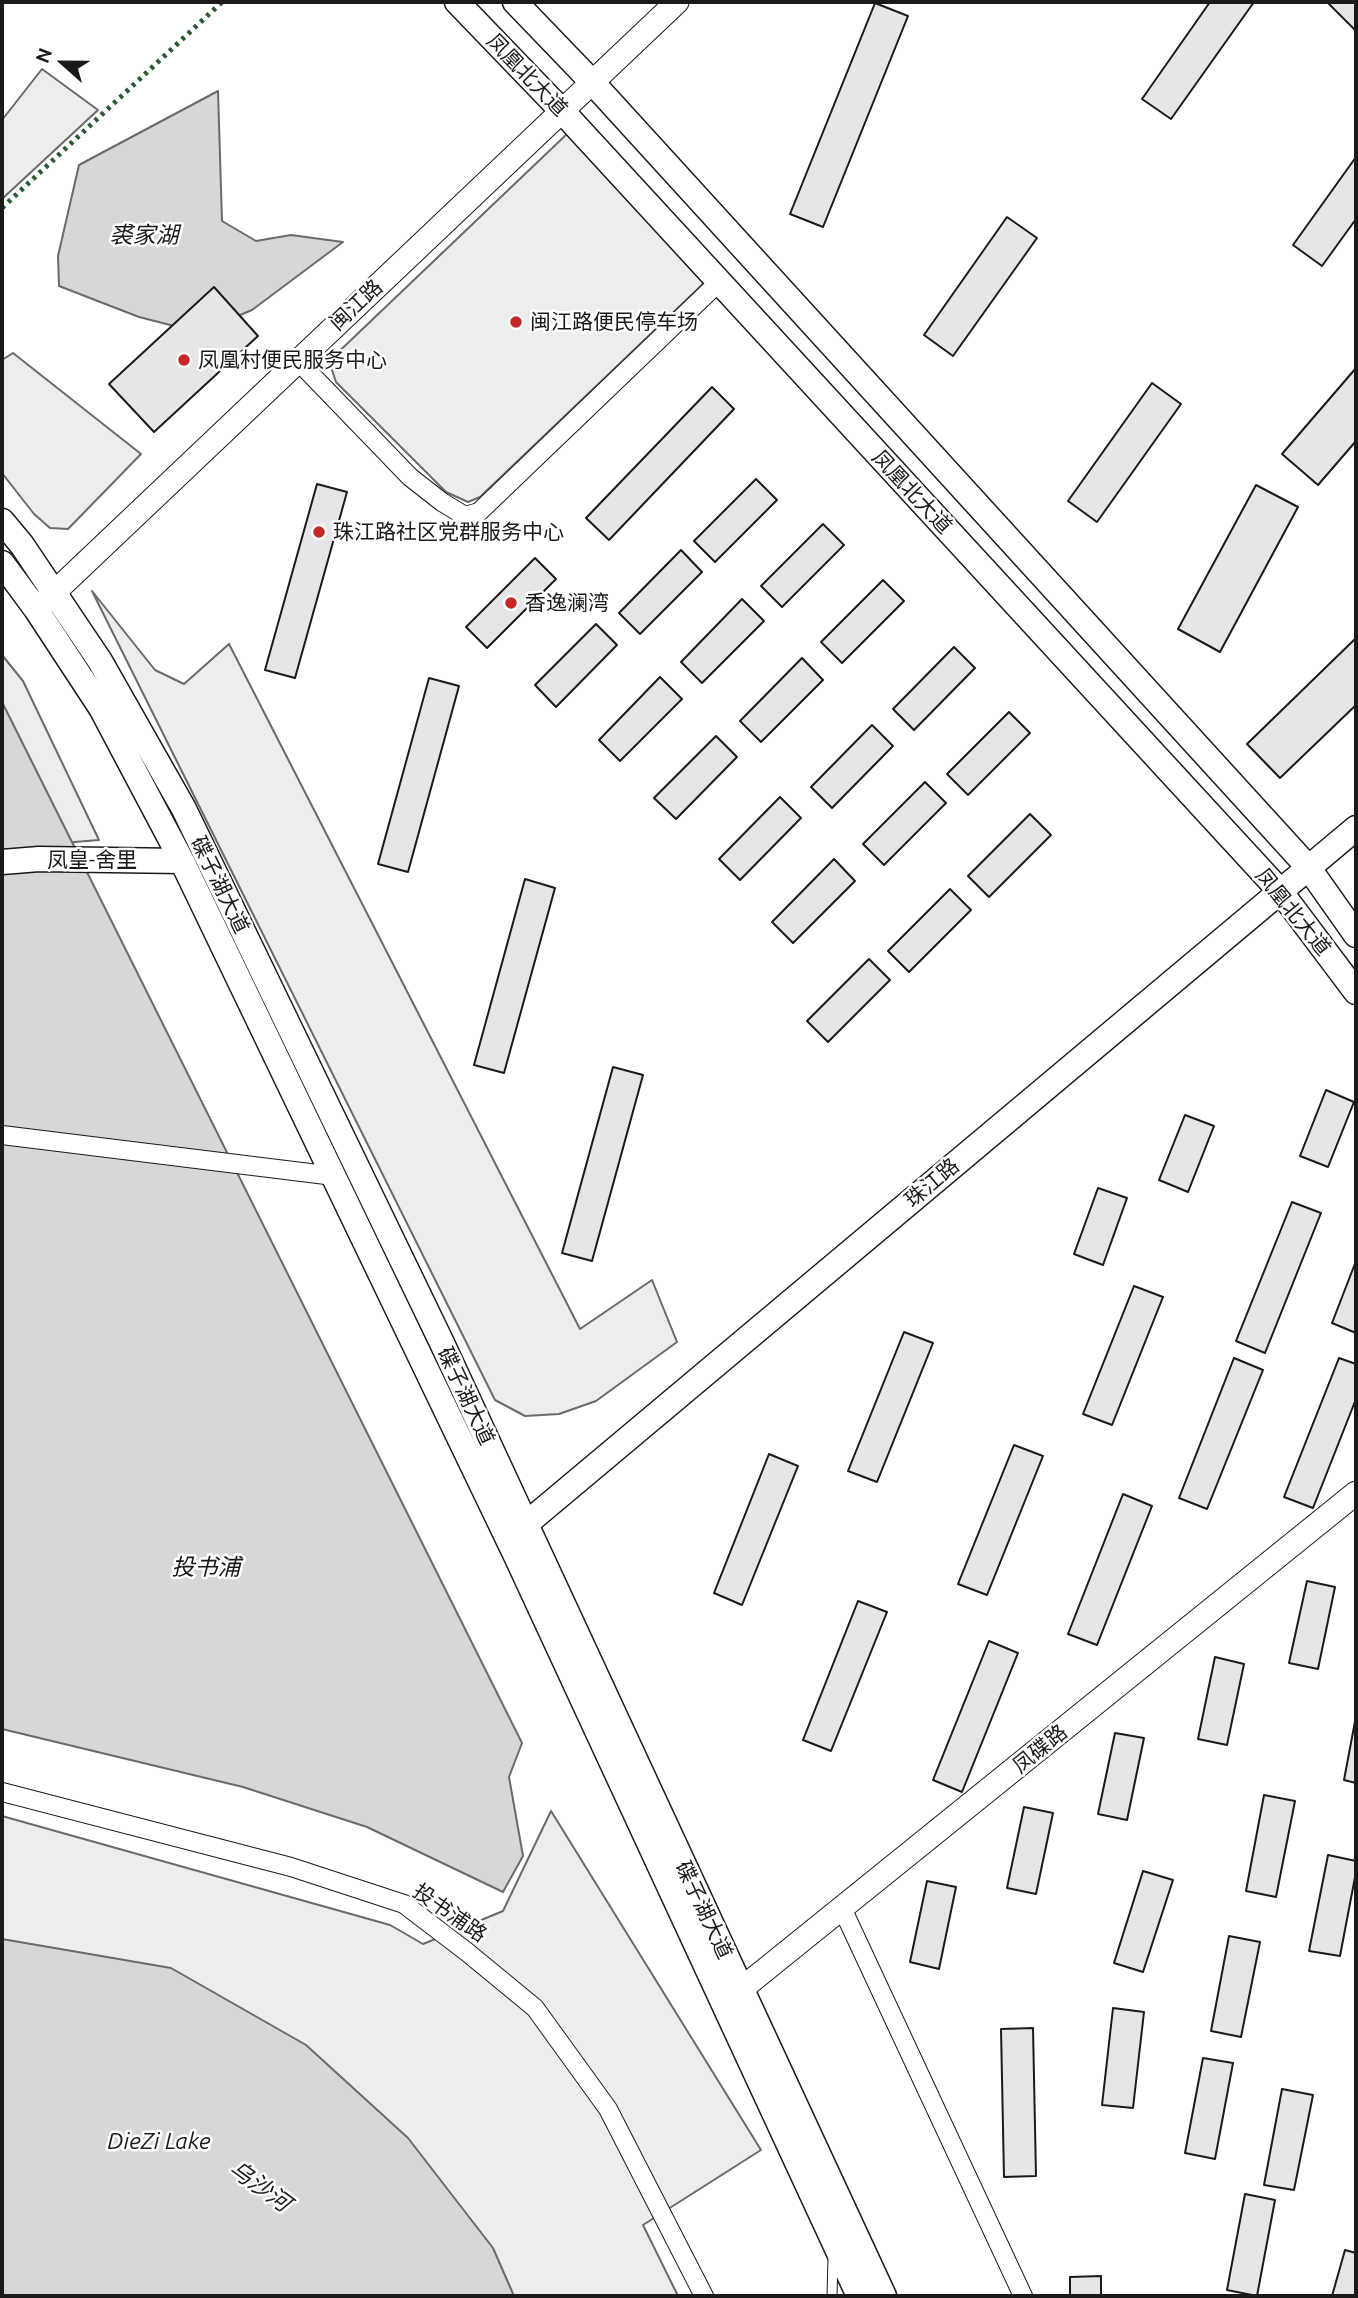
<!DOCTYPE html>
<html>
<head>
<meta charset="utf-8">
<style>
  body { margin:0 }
  #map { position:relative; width:1358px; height:2298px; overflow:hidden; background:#fff; font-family:Ubuntu,sans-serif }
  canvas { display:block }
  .frame { position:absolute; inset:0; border:4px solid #1a1a1a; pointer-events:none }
  .north { position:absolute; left:28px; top:28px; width:70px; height:70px; -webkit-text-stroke:5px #fff; paint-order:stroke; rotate:291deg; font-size:19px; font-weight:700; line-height:28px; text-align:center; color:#1a1a1a }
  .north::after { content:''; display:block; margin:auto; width:24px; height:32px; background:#1a1a1a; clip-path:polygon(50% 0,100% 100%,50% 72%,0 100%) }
</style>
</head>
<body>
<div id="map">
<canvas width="1358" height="2298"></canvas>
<div class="frame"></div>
<div class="north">N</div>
</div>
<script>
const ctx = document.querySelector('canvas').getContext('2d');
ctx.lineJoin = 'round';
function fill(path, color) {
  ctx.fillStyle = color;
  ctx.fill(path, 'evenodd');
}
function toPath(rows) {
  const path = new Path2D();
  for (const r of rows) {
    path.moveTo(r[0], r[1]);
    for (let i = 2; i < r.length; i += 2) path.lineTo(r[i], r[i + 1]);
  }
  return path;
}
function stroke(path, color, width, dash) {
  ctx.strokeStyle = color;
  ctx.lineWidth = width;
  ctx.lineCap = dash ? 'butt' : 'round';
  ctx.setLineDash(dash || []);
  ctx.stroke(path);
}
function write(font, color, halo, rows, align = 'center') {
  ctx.font = font + ' Ubuntu,"Noto Sans SC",sans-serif';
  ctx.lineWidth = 5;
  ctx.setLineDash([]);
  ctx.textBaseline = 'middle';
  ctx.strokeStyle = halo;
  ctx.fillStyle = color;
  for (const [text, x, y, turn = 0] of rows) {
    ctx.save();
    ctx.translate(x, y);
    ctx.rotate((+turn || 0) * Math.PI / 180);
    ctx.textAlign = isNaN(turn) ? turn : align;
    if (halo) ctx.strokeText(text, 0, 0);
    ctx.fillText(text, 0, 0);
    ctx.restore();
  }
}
const built = toPath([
  [42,69,98,110,2,199,2,120,42,69],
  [568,133,704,283,480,497,468,502,446,492,336,382,329,361,568,133],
  [13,353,141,454,68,529,50,528,34,514,2,473,2,360,13,353],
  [92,591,155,670,184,684,229,644,580,1329,652,1280,677,1342,596,1401,559,1414,525,1416,495,1400,92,591],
  [2,655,23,681,99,840,2,848,2,655],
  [551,1811,761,2150,643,2225,678,2296,480,2296,2,1966,2,1816,390,1925,423,1944,503,1911,551,1811]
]);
fill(built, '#ededed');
stroke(built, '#6a6a6a', 2);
const water = toPath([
  [218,91,222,221,256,241,291,235,343,242,252,310,214,326,178,327,139,317,59,286,58,256,79,165,218,91],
  [2,702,522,1743,509,1777,523,1856,503,1892,367,1827,243,1787,2,1729,2,702],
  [2,1939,171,1968,306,2045,408,2138,493,2248,514,2296,2,2296,2,1939]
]);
fill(water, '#d7d7d7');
stroke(water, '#6a6a6a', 2);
const building = toPath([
  [1210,2,1254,2,1171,119,1142,99,1210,2],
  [1327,2,1356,2,1356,31,1327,2],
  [875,3,908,16,823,227,790,214,875,3],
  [1356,157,1356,219,1322,266,1293,245,1356,157],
  [1007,217,1037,238,953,356,924,335,1007,217],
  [214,287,258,336,154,432,109,384,214,287],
  [1356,368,1356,441,1318,485,1282,454,1356,368],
  [1152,383,1181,404,1097,522,1068,501,1152,383],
  [712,387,734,409,609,540,586,518,712,387],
  [756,479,777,500,715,562,694,541,756,479],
  [317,484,347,492,295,678,265,670,317,484],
  [1256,485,1298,507,1220,652,1178,629,1256,485],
  [823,524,844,545,782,607,761,586,823,524],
  [681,550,702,572,640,634,619,613,681,550],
  [535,558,556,579,487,648,466,627,535,558],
  [883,580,904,601,842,663,821,642,883,580],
  [742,599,764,621,702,683,681,662,742,599],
  [596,624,617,645,556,707,535,685,596,624],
  [1356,638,1356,705,1280,778,1247,744,1356,638],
  [954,647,975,668,914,730,893,709,954,647],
  [802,658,823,680,761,742,740,721,802,658],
  [660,677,682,699,620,761,599,740,660,677],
  [429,678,459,686,408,872,378,864,429,678],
  [1009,712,1030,733,968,795,947,774,1009,712],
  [872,725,893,746,832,808,811,787,872,725],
  [716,736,737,757,676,819,654,798,716,736],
  [925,782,946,803,884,865,863,844,925,782],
  [780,797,801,818,740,880,719,859,780,797],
  [1030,814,1051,835,989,897,968,876,1030,814],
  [834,859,855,881,793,943,772,922,834,859],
  [525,879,555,888,504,1073,474,1065,525,879],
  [950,889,971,910,909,972,888,951,950,889],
  [869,959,890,980,828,1042,807,1021,869,959],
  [613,1067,643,1075,592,1261,562,1253,613,1067],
  [1326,1090,1354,1102,1328,1167,1300,1156,1326,1090],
  [1185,1115,1214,1126,1188,1192,1159,1180,1185,1115],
  [1098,1188,1127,1198,1103,1265,1074,1254,1098,1188],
  [1292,1202,1321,1213,1265,1353,1236,1341,1292,1202],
  [1356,1261,1356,1333,1332,1323,1356,1261],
  [1134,1286,1163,1297,1112,1425,1083,1414,1134,1286],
  [904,1332,933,1343,877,1482,848,1471,904,1332],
  [1234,1358,1263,1370,1207,1509,1179,1498,1234,1358],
  [1339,1358,1356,1364,1356,1399,1313,1508,1284,1497,1339,1358],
  [1014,1445,1043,1456,987,1595,958,1584,1014,1445],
  [769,1454,798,1466,742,1605,714,1593,769,1454],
  [1123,1494,1152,1506,1097,1645,1068,1634,1123,1494],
  [1307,1581,1335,1587,1318,1669,1289,1663,1307,1581],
  [858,1601,887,1612,831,1751,803,1740,858,1601],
  [989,1641,1018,1653,962,1792,933,1780,989,1641],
  [1215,1657,1244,1664,1227,1745,1198,1739,1215,1657],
  [1356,1716,1356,1783,1344,1780,1356,1716],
  [1115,1733,1144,1738,1127,1820,1098,1814,1115,1733],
  [1264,1795,1295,1801,1276,1897,1246,1891,1264,1795],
  [1024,1807,1053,1813,1036,1894,1007,1888,1024,1807],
  [1328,1855,1356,1861,1356,1872,1340,1956,1309,1951,1328,1855],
  [1143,1871,1173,1880,1143,1972,1114,1963,1143,1871],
  [927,1881,956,1887,939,1969,910,1962,927,1881],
  [1229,1936,1260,1942,1241,2037,1211,2031,1229,1936],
  [1113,2008,1144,2012,1133,2108,1102,2105,1113,2008],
  [1033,2028,1036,2176,1004,2177,1001,2029,1033,2028],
  [1203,2058,1233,2063,1215,2159,1185,2153,1203,2058],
  [1282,2089,1313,2095,1294,2190,1264,2185,1282,2089],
  [1245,2194,1275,2200,1257,2296,1227,2290,1245,2194],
  [1345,2250,1356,2253,1356,2296,1332,2296,1345,2250],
  [1101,2276,1101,2296,1070,2296,1070,2277,1101,2276]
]);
fill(building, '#e6e6e6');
stroke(building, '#1a1a1a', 2);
const service = toPath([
  [832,2296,833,2258]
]);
const minor = toPath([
  [298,361,410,477,442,502,465,516,479,512,719,282],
  [2,1135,334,1176],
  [2,1792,291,1867,404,1904,467,1952,535,2008,608,2109,704,2296],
  [842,1908,1023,2296]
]);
const tertiary = toPath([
  [41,605,677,2],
  [729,1999,1356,1493]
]);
const secondary = toPath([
  [457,2,562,111,1280,891,1356,992],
  [515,2,592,82,1308,867,1356,935],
  [2,521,22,545,100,661,184,809,442,1343,884,2296],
  [2,563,36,609,101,708,182,861,517,1558,859,2296],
  [2,862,39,859,182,861],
  [514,1534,1356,828]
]);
stroke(service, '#1a1a1a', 11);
stroke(minor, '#1a1a1a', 20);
stroke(tertiary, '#1a1a1a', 25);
stroke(secondary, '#1a1a1a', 27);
stroke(service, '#fff', 9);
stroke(minor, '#fff', 18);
stroke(tertiary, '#fff', 23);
stroke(secondary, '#fff', 24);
stroke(toPath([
  [2,208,222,2]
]), '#2b5a34', 5, [3.5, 5]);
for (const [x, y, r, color] of [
  [516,322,7,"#c62828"],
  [184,360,7,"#c62828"],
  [319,532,7,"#c62828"],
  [511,603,7,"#c62828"]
]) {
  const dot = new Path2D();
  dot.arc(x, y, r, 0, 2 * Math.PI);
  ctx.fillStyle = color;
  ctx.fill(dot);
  stroke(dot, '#fff', 2.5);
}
write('21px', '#1a1a1a', '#fff', [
  ["凤凰北大道",527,75,46],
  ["闽江路",356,305,-43],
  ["凤凰北大道",912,492,47],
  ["凤皇-舍里",92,860],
  ["碟子湖大道",220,885,64],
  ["凤凰北大道",1293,912,51],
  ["珠江路",932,1183,-40],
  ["碟子湖大道",466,1396,65],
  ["凤碟路",1040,1749,-39],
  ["碟子湖大道",704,1910,65],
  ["投书浦路",450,1913,35]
]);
write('21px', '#1a1a1a', '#fff', [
  ["闽江路便民停车场",530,322],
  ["凤凰村便民服务中心",198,360],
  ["珠江路社区党群服务中心",333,532],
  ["香逸澜湾",525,603]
], 'left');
write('italic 23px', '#1a1a1a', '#fff', [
  ["裘家湖",144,235],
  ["投书浦",206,1567],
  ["DieZi Lake",159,2141],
  ["乌沙河",260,2186,36]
]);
</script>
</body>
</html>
